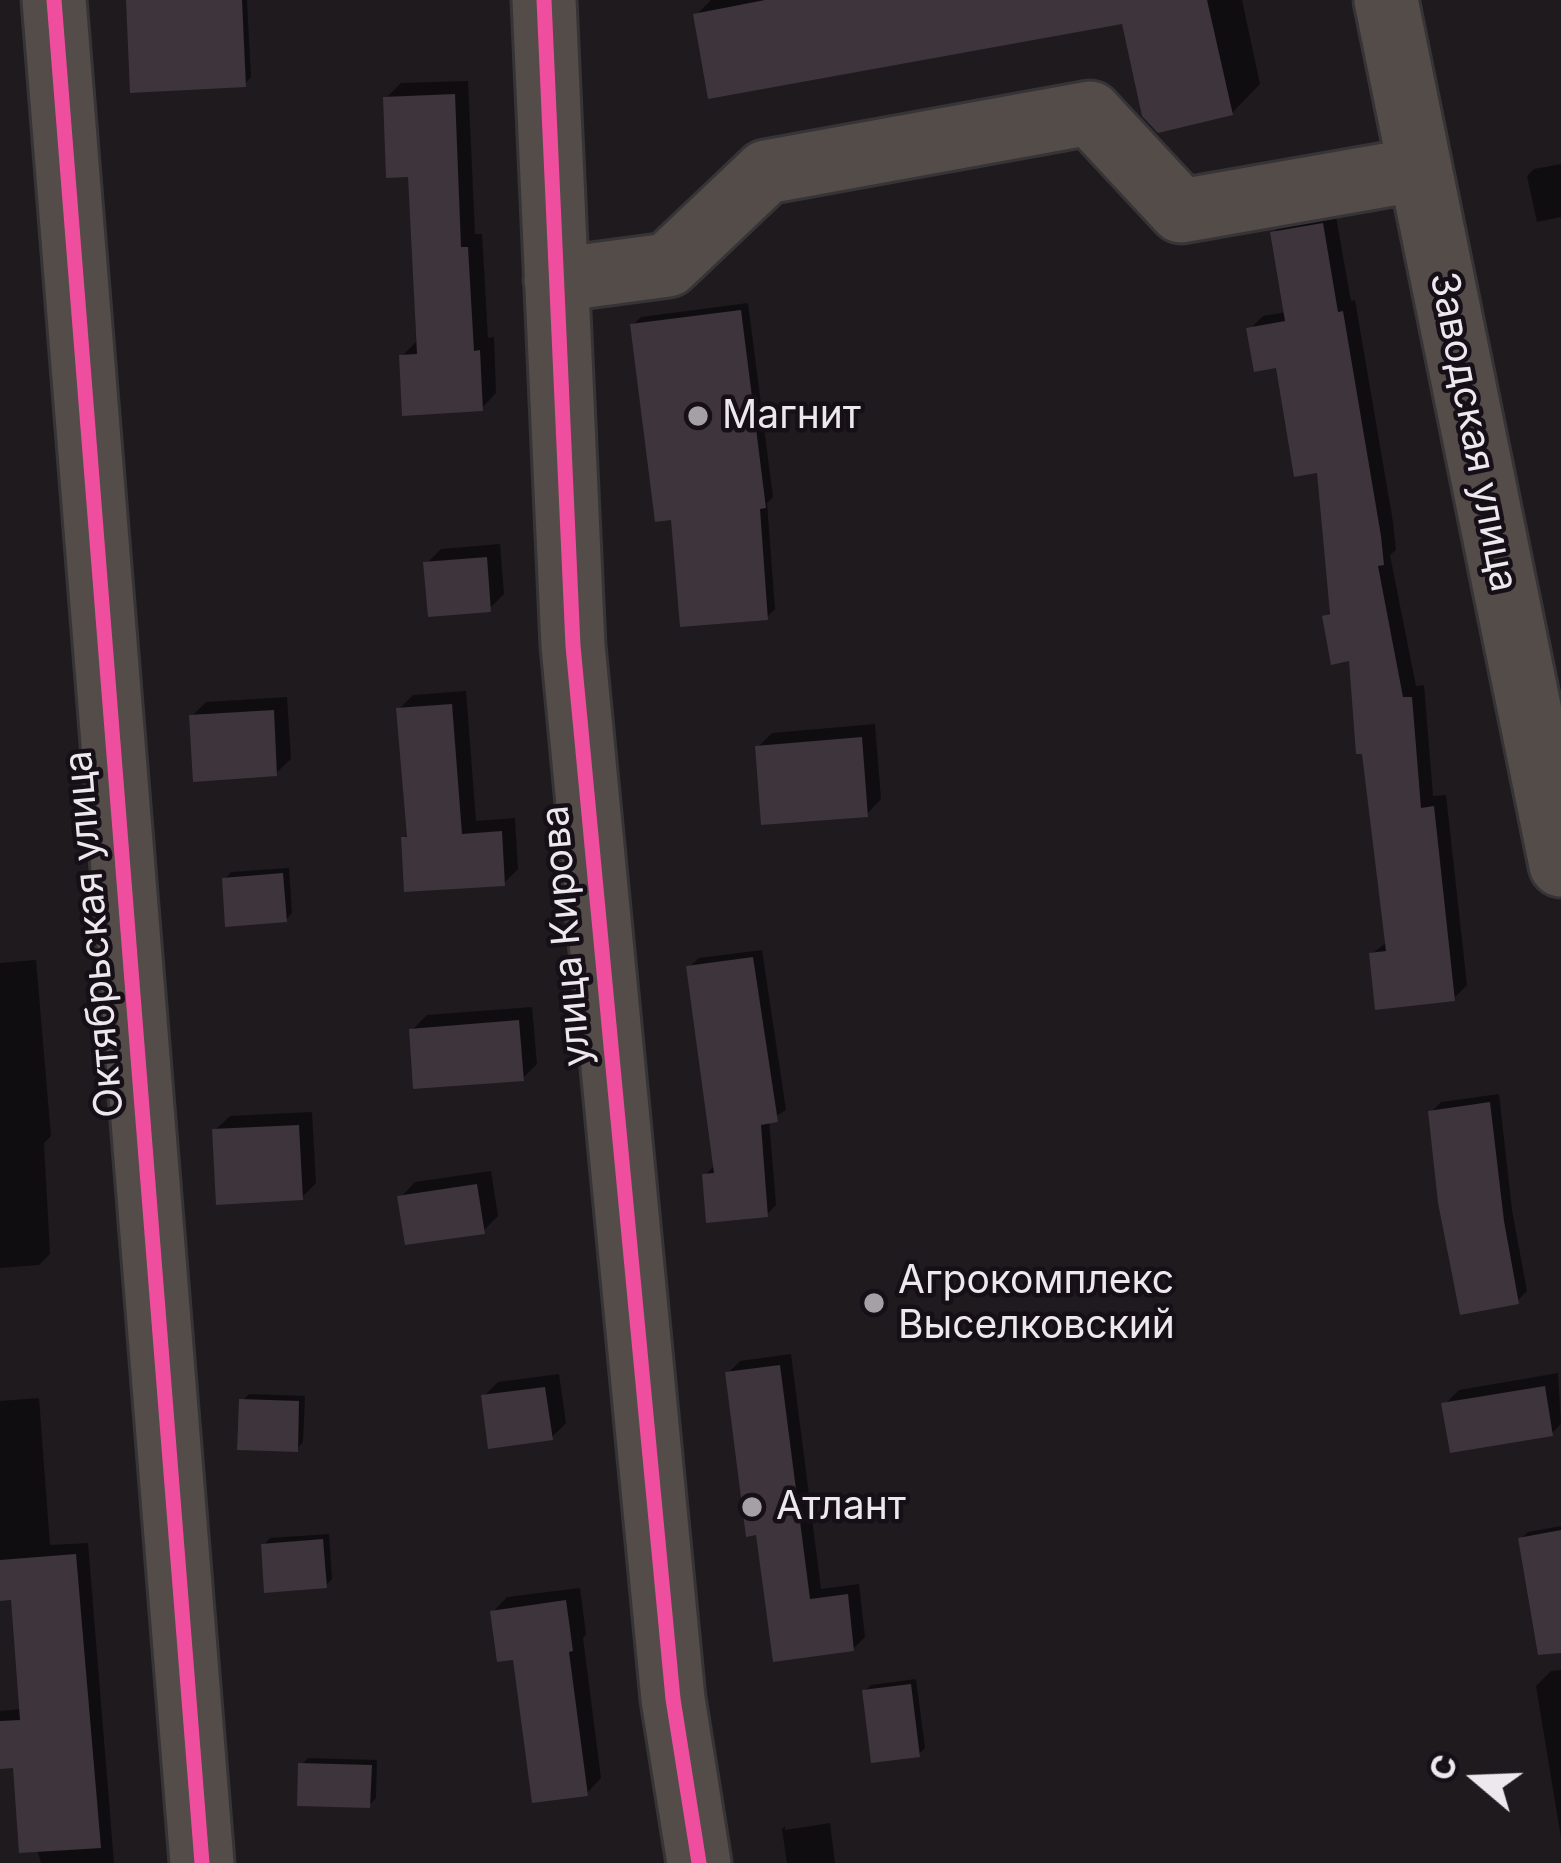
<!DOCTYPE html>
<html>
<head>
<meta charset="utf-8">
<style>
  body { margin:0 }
  #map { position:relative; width:1561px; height:1863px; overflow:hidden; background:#1e1a1e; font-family:Inter,sans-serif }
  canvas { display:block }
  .north { position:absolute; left:1417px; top:1719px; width:120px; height:120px; -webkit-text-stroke:9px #160f17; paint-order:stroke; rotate:289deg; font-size:33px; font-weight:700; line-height:48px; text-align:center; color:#ede8ee }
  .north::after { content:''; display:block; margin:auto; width:42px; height:54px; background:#ede8ee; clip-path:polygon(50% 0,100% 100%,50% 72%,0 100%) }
</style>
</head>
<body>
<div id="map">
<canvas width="1561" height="1863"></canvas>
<div class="north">С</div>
</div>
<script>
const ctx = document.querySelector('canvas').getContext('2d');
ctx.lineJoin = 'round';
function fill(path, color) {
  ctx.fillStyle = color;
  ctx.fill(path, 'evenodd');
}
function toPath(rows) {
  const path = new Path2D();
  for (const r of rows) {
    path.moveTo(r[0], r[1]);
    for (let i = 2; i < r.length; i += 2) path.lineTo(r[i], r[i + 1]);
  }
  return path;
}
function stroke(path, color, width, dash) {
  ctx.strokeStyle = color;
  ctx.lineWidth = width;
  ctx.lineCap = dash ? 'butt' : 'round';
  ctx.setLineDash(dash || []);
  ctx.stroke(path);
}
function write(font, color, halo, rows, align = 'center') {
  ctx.font = font + ' Inter,sans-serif';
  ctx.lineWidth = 9;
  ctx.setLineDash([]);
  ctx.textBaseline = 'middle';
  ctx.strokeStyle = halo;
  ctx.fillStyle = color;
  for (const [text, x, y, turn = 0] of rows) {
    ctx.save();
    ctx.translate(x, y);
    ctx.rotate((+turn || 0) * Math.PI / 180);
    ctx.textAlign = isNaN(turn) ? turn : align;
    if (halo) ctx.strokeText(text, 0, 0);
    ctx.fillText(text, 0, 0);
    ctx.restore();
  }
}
fill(toPath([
  [129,0,247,0,251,77,245,84],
  [711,0,1242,0,1260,84,1232,113,1124,20,696,15],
  [468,81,475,234,482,234,488,338,494,337,496,393,482,408,402,356,416,342,411,174,386,98,401,83],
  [1561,164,1561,217,1537,222,1527,176,1534,169],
  [1335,211,1351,301,1355,300,1393,522,1396,550,1390,555,1416,686,1424,685,1433,796,1446,795,1467,985,1454,998,1372,954,1388,941,1352,658,1325,617,1332,610,1320,470,1278,364,1250,329,1263,316,1287,312,1273,233,1286,220],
  [748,303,773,497,767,503,775,609,767,617,674,517,633,325,641,317],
  [500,544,504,594,489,609,427,563,441,549],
  [466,691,476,821,515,818,518,869,504,883,404,838,409,833,399,709,413,695],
  [287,697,291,759,276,773,192,716,206,702],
  [875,724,881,799,867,814,758,747,772,733],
  [289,868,292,913,286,920,225,879,231,872],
  [762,950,786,1110,769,1120,776,1205,766,1215,705,1175,716,1164,689,967,699,958],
  [36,960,51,1136,44,1143,50,1254,39,1265,0,1268,0,963],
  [532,1007,537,1064,523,1078,412,1030,427,1015],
  [1499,1094,1512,1210,1527,1291,1517,1301,1431,1112,1441,1102],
  [312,1112,316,1183,302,1197,215,1130,230,1116],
  [491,1171,498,1216,483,1231,401,1197,415,1182],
  [791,1354,821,1589,859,1584,865,1637,853,1649,776,1658,759,1532,728,1373,740,1361],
  [1558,1373,1561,1424,1552,1433,1445,1404,1459,1390],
  [559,1374,566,1423,552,1437,484,1396,498,1382],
  [249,1394,305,1396,303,1442,297,1449,242,1401],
  [39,1398,50,1545,88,1543,114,1863,41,1863,15,1765,0,1766,0,1711,22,1709,14,1597,0,1598,0,1401],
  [1561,1526,1561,1579,1521,1539,1528,1532],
  [329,1534,332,1579,326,1585,264,1545,270,1538],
  [580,1588,586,1634,583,1638,601,1778,587,1793,493,1612,507,1597],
  [1561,1670,1561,1838,1536,1686,1551,1671],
  [916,1679,925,1748,919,1754,865,1691,871,1685],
  [308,1758,377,1760,376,1798,369,1805,301,1765],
  [830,1823,835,1863,787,1863,782,1829,785,1826,785,1830]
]), '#0007');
fill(toPath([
  [126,0,242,0,246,87,130,93],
  [765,0,1207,0,1233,115,1158,133,1142,116,1122,24,708,99,693,14],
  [455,94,461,247,468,247,474,351,480,350,483,411,402,416,399,355,417,354,408,177,386,178,383,97],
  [1323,223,1338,312,1343,311,1381,536,1384,565,1378,566,1403,697,1412,697,1421,808,1434,806,1455,1001,1375,1010,1369,953,1386,951,1362,754,1356,754,1349,661,1331,665,1322,616,1330,614,1317,473,1294,477,1276,368,1254,372,1246,328,1285,321,1270,232],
  [741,310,766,508,760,509,768,620,680,627,671,520,655,522,630,324],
  [487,557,491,612,428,617,423,562],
  [452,704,462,834,502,831,505,886,404,892,401,837,407,837,396,708],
  [274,710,277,776,193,782,189,715],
  [862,737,868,817,761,825,755,746],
  [283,873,287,922,225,927,222,878],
  [753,957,778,1122,761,1125,768,1217,706,1223,702,1174,714,1173,686,966],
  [519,1020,524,1081,413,1089,409,1029],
  [1490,1102,1504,1221,1519,1304,1460,1315,1438,1203,1428,1111],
  [299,1125,303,1200,216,1205,212,1129],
  [477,1184,485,1234,405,1245,397,1196],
  [780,1365,810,1599,848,1594,854,1651,773,1662,756,1535,746,1537,725,1372],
  [1545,1386,1553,1436,1450,1453,1441,1403],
  [545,1387,553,1440,488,1449,481,1395],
  [239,1399,299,1401,298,1452,237,1450],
  [1561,1530,1561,1653,1538,1655,1518,1538],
  [323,1539,327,1588,264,1593,261,1544],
  [76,1554,101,1848,19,1853,13,1768,0,1769,0,1721,20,1720,11,1600,0,1601,0,1560],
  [566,1600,573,1651,569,1652,588,1796,532,1803,513,1660,497,1662,490,1611],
  [911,1684,920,1757,871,1763,862,1690],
  [298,1763,372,1765,370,1808,297,1806]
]), '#3e343c');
const minor = toPath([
  [54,0,202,1863],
  [544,0,573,646,673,1699,699,1863],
  [1386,0,1561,865],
  [556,280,668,265,766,172,1090,113,1181,211,1420,169]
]);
stroke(minor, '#363436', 69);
stroke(minor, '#534c48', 63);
stroke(toPath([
  [54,0,202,1863],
  [544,0,573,646,673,1699,699,1863]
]), '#ef4d9e', 15);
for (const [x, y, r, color] of [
  [698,416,12,"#a5a0a5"],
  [874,1303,12,"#a5a0a5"],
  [752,1507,12,"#a5a0a5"]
]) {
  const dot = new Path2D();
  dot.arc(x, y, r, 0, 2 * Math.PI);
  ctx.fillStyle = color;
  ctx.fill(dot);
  stroke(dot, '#160f17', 4.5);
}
write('39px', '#ede8ee', '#160f17', [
  ["Магнит",722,416],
  ["Агрокомплекс",898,1281],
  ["Выселковский",898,1326],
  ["Атлант",776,1507]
], 'left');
write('39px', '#ede8ee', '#160f17', [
  ["Заводская улица",1473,432,79],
  ["Октябрьская улица",95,934,-95],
  ["улица Кирова",567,936,-95]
]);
</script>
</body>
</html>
